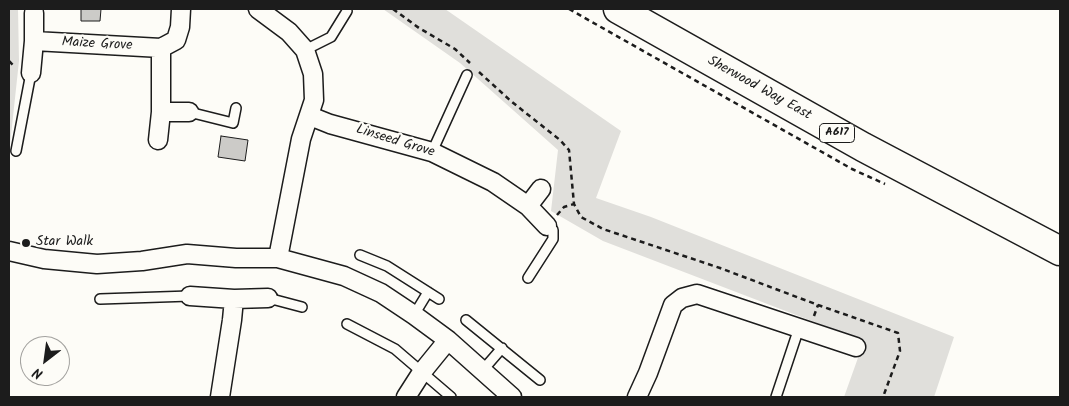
<!DOCTYPE html>
<html>
<head>
<meta charset="utf-8">
<style>
  body { margin:0 }
  #map { position:relative; width:1069px; height:406px; overflow:hidden; background:#fdfcf7; font-family:Kalam,sans-serif }
  canvas { display:block }
  .frame { position:absolute; inset:0; border:10px solid #1c1c1c; pointer-events:none }
  .north { position:absolute; left:20px; top:336px; width:50px; height:50px; box-sizing:border-box; background:#fdfcf7; border:1px solid #a3a29f; border-radius:50%; rotate:210deg; font-size:14px; font-weight:700; line-height:20px; text-align:center; color:#1c1c1c }
  .north::after { content:''; display:block; margin:auto; width:18px; height:22px; background:#1c1c1c; clip-path:polygon(50% 0,100% 100%,50% 72%,0 100%) }
</style>
</head>
<body>
<div id="map">
<canvas width="1069" height="406"></canvas>
<div class="frame"></div>
<div class="north">N</div>
</div>
<script>
const ctx = document.querySelector('canvas').getContext('2d');
ctx.lineJoin = 'round';
function fill(path, color) {
  ctx.fillStyle = color;
  ctx.fill(path, 'evenodd');
}
function toPath(rows) {
  const path = new Path2D();
  for (const r of rows) {
    path.moveTo(r[0], r[1]);
    for (let i = 2; i < r.length; i += 2) path.lineTo(r[i], r[i + 1]);
  }
  return path;
}
function stroke(path, color, width, dash) {
  ctx.strokeStyle = color;
  ctx.lineWidth = width;
  ctx.lineCap = dash ? 'butt' : 'round';
  ctx.setLineDash(dash || []);
  ctx.stroke(path);
}
function write(font, color, halo, rows, align = 'center') {
  ctx.font = font + ' Kalam,sans-serif';
  ctx.lineWidth = 4.5;
  ctx.setLineDash([]);
  ctx.textBaseline = 'middle';
  ctx.strokeStyle = halo;
  ctx.fillStyle = color;
  for (const [text, x, y, turn = 0] of rows) {
    ctx.save();
    ctx.translate(x, y);
    ctx.rotate((+turn || 0) * Math.PI / 180);
    ctx.textAlign = isNaN(turn) ? turn : align;
    if (halo) ctx.strokeText(text, 0, 0);
    ctx.fillText(text, 0, 0);
    ctx.restore();
  }
}
fill(toPath([
  [9,9,18,9,19,61,9,154],
  [383,9,445,9,621,131,596,198,651,217,954,337,934,397,844,397,864,341,603,241,551,211,558,150,460,63]
]), '#e0dfdb');
const building = toPath([
  [81,9,101,9,100,21,81,21,81,9],
  [221,136,248,140,245,161,218,157,221,136]
]);
fill(building, '#cccbc8');
stroke(building, '#1c1c1c', 1);
const lane = toPath([
  [305,50,331,37,347,11],
  [189,112,233,123,236,108],
  [16,151,31,73],
  [432,152,467,75],
  [360,255,387,266,439,299],
  [528,278,553,239,553,230,547,226],
  [268,298,302,307],
  [100,299,190,296],
  [414,315,428,292],
  [466,320,540,380],
  [347,324,395,349,451,397],
  [482,371,502,348],
  [776,397,799,328]
]);
const street = toPath([
  [258,9,289,32,305,50,313,74,314,100,301,139,278,258],
  [34,41,161,48],
  [161,48,176,40,180,27,181,9],
  [31,73,34,41,34,13],
  [161,112,189,112],
  [310,116,330,124,432,152,493,182,528,206,547,226],
  [158,140,161,112,161,48],
  [528,206,541,189],
  [9,251,44,259,97,264,142,261,187,254,236,258,278,258,344,276,381,293,414,315,448,340,512,397],
  [190,296,234,299,268,298],
  [220,397,232,320,234,299],
  [406,397,422,372,448,340],
  [637,397,648,373,673,305,682,298,697,294,856,347]
]);
const highway = toPath([
  [618,9,863,147,1060,251]
]);
stroke(lane, '#1c1c1c', 12);
stroke(street, '#1c1c1c', 21);
stroke(highway, '#1c1c1c', 31);
stroke(toPath([
  [393,9,419,28,455,49,470,63],
  [569,9,852,169,885,184],
  [9,61,15,67],
  [479,72,512,102,560,140,569,150,574,204,581,217,603,229,720,268,818,305,898,333,900,351,883,397],
  [557,215,564,207,574,204],
  [814,316,818,305]
]), '#1c1c1c', 2.5, [5, 4]);
stroke(lane, '#fdfcf7', 9);
stroke(street, '#fdfcf7', 18);
stroke(highway, '#fdfcf7', 28);
for (const [x, y, r, color] of [
  [26,243,5,"#1c1c1c"]
]) {
  const dot = new Path2D();
  dot.arc(x, y, r, 0, 2 * Math.PI);
  ctx.fillStyle = color;
  ctx.fill(dot);
  stroke(dot, '#fdfcf7', 2);
}
for (const [x, y, w] of [
  [837,133,35]
]) {
  const box = new Path2D();
  box.roundRect(x - w / 2, y - 9.5, w, 19, 4);
  ctx.fillStyle = '#fdfcf7';
  ctx.fill(box);
  stroke(box, '#1c1c1c', 1);
}
write('bold 12px', '#1c1c1c', null, [
  ["A617",837,133]
]);
write('14px', '#1c1c1c', '#fdfcf7', [
  ["Maize Grove",97,45,3],
  ["Sherwood Way East",759,89,29],
  ["Linseed Grove",395,142,17]
]);
write('14px', '#1c1c1c', '#fdfcf7', [
  ["Star Walk",36,243]
], 'left');
</script>
</body>
</html>
